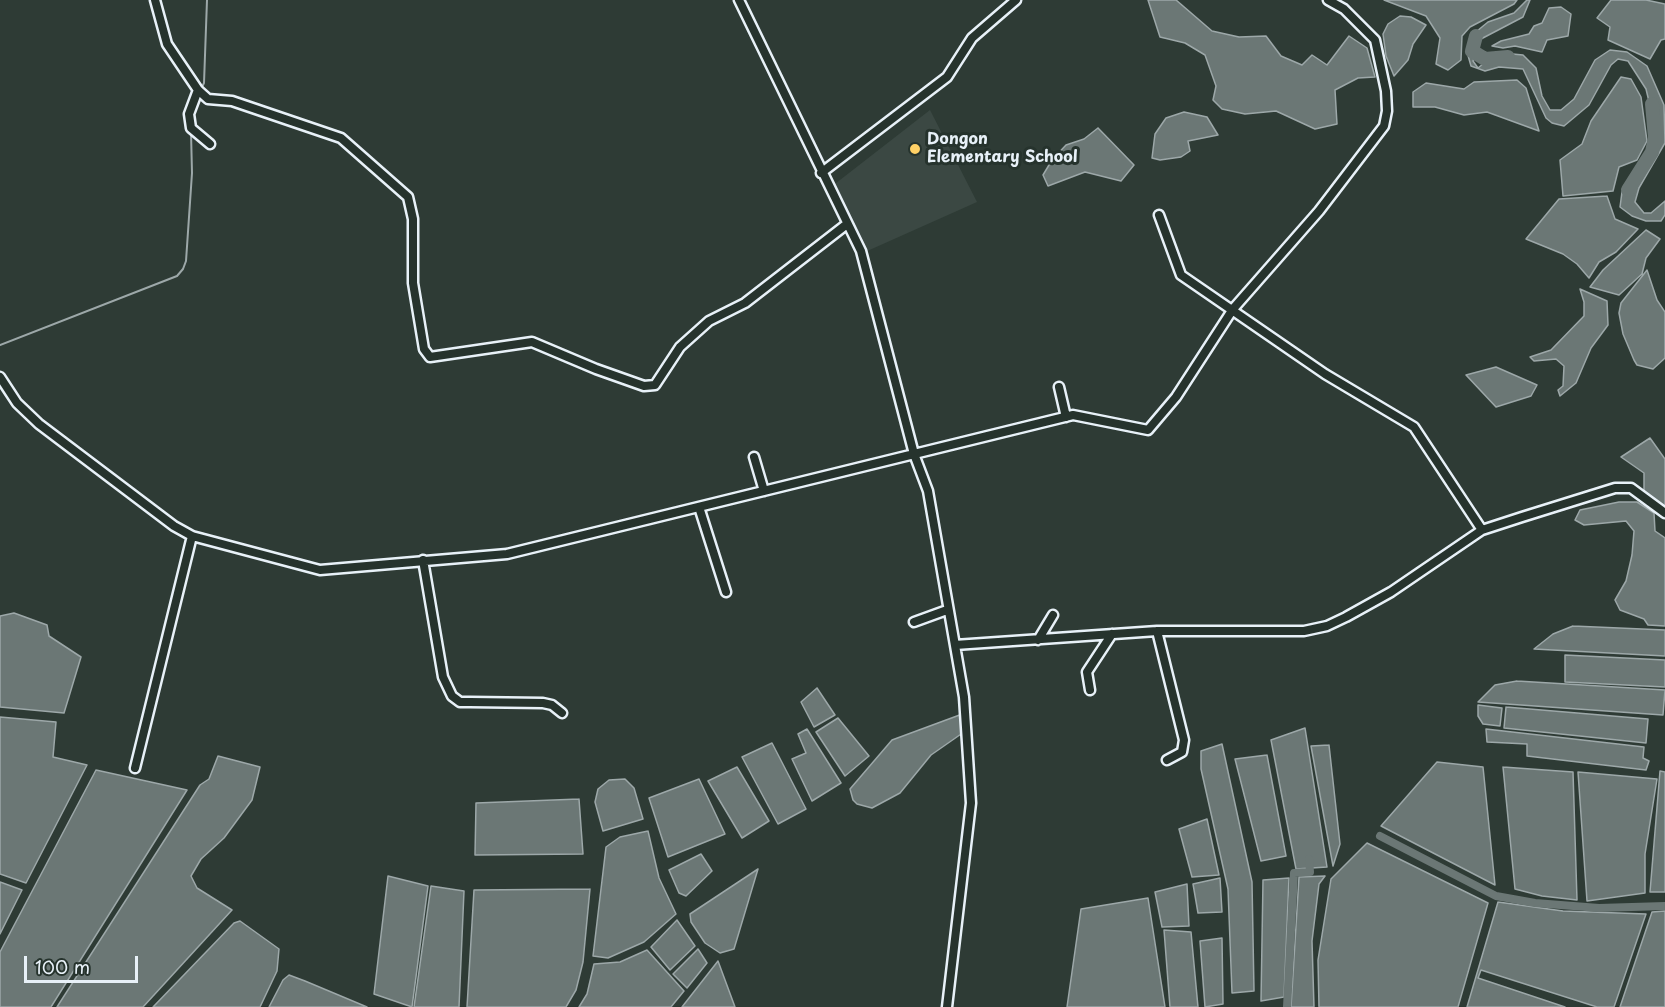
<!DOCTYPE html>
<html>
<head>
<meta charset="utf-8">
<style>
  body { margin:0 }
  #map { position:relative; width:1665px; height:1007px; overflow:hidden; background:#2e3b35; font-family:"Playpen Sans",sans-serif }
  canvas { display:block }
  .scale { position:absolute; left:24px; top:956px; width:114px; height:27px; box-sizing:border-box; border:3px solid #e8f1f8; border-top:0; padding-left:8px; font-size:18px; line-height:21px; white-space:nowrap; color:#e8f1f8; -webkit-text-stroke:4px #26332d; paint-order:stroke }
</style>
</head>
<body>
<div id="map">
<canvas width="1665" height="1007"></canvas>
<div class="scale">100 m</div>
</div>
<script>
const ctx = document.querySelector('canvas').getContext('2d');
ctx.lineJoin = 'round';
function fill(path, color) {
  ctx.fillStyle = color;
  ctx.fill(path, 'evenodd');
}
function toPath(rows) {
  const path = new Path2D();
  for (const r of rows) {
    path.moveTo(r[0], r[1]);
    for (let i = 2; i < r.length; i += 2) path.lineTo(r[i], r[i + 1]);
  }
  return path;
}
function stroke(path, color, width, dash) {
  ctx.strokeStyle = color;
  ctx.lineWidth = width;
  ctx.lineCap = dash ? 'butt' : 'round';
  ctx.setLineDash(dash || []);
  ctx.stroke(path);
}
function write(font, color, halo, rows, align = 'center') {
  ctx.font = font + ' "Playpen Sans",sans-serif';
  ctx.lineWidth = 6;
  ctx.setLineDash([]);
  ctx.textBaseline = 'middle';
  ctx.strokeStyle = halo;
  ctx.fillStyle = color;
  for (const [text, x, y, turn = 0] of rows) {
    ctx.save();
    ctx.translate(x, y);
    ctx.rotate((+turn || 0) * Math.PI / 180);
    ctx.textAlign = isNaN(turn) ? turn : align;
    if (halo) ctx.strokeText(text, 0, 0);
    ctx.fillText(text, 0, 0);
    ctx.restore();
  }
}
fill(toPath([
  [930,110,977,202,865,252,831,187]
]), '#3b4843');
const water = toPath([
  [1148,0,1176,0,1212,31,1239,37,1266,36,1281,56,1302,65,1312,55,1327,65,1349,36,1367,48,1375,77,1358,78,1335,90,1337,124,1315,129,1276,111,1245,114,1222,109,1213,100,1216,86,1205,55,1185,43,1160,37,1148,0],
  [1384,0,1517,0,1514,4,1470,27,1462,36,1461,60,1448,70,1436,64,1440,38,1426,16,1384,0],
  [1527,0,1530,0,1523,17,1481,39,1473,61,1478,68,1494,55,1502,53,1523,55,1536,68,1542,96,1550,110,1561,110,1574,99,1595,60,1610,50,1627,52,1647,66,1664,105,1665,143,1639,188,1635,202,1644,213,1651,213,1665,201,1665,215,1661,221,1646,221,1632,216,1620,207,1622,192,1630,179,1641,172,1657,152,1659,143,1646,89,1628,61,1618,59,1611,65,1589,105,1564,126,1552,123,1546,118,1523,69,1499,67,1485,71,1471,66,1467,52,1471,36,1488,22,1514,13,1527,0],
  [1611,0,1646,0,1665,4,1665,39,1661,40,1650,59,1608,40,1610,27,1597,18,1611,0],
  [1561,7,1571,14,1568,36,1547,40,1542,52,1515,46,1503,48,1492,46,1501,41,1529,34,1534,26,1542,23,1549,8,1561,7],
  [1400,16,1411,17,1426,25,1413,44,1408,60,1394,76,1386,56,1383,34,1388,24,1400,16],
  [1621,77,1631,79,1641,97,1647,141,1637,160,1619,167,1613,191,1563,196,1560,160,1582,144,1591,121,1621,77],
  [1517,80,1526,88,1539,131,1487,112,1464,115,1435,107,1413,107,1413,92,1426,83,1464,89,1474,82,1517,80],
  [1184,112,1207,117,1218,135,1188,141,1190,151,1181,157,1160,160,1152,158,1155,134,1166,118,1184,112],
  [1098,128,1134,165,1121,181,1085,172,1048,186,1043,175,1052,160,1066,145,1084,139,1098,128],
  [1607,196,1615,219,1638,229,1616,252,1599,262,1589,278,1577,264,1563,254,1526,239,1559,199,1607,196],
  [1646,230,1660,239,1646,258,1642,274,1619,295,1590,287,1603,270,1646,230],
  [1647,270,1657,300,1665,312,1665,358,1653,369,1637,365,1634,360,1623,334,1619,313,1621,303,1647,270],
  [1580,289,1607,301,1608,325,1591,348,1576,383,1560,396,1558,390,1563,386,1564,366,1556,359,1534,361,1530,357,1551,350,1584,316,1584,302,1580,289],
  [1496,367,1537,385,1531,396,1496,407,1466,375,1496,367],
  [1650,438,1665,459,1665,509,1644,491,1644,473,1621,457,1650,438],
  [1619,502,1637,502,1654,513,1655,531,1665,538,1665,626,1648,625,1644,619,1620,610,1615,600,1626,581,1632,555,1634,531,1626,521,1584,525,1575,520,1580,510,1619,502],
  [14,613,47,625,49,636,81,657,64,713,0,707,0,616,14,613],
  [1573,626,1665,630,1665,656,1534,649,1553,634,1573,626],
  [1565,655,1665,660,1665,687,1565,682,1565,655],
  [1517,681,1665,690,1663,715,1478,702,1495,685,1517,681],
  [817,688,835,715,814,727,801,702,817,688],
  [1478,705,1502,708,1500,726,1483,724,1478,716,1478,705],
  [1506,707,1648,719,1646,743,1504,728,1506,707],
  [965,713,964,732,931,755,900,793,872,808,857,804,853,800,850,789,892,740,965,713],
  [0,717,56,722,53,757,87,765,26,883,0,874,0,717],
  [838,718,869,756,845,776,816,732,838,718],
  [1305,728,1327,867,1296,869,1271,740,1305,728],
  [807,729,841,783,812,801,792,759,806,753,798,734,807,729],
  [1486,729,1644,747,1643,758,1649,761,1646,770,1527,756,1527,744,1487,742,1486,729],
  [772,743,806,809,778,824,742,757,772,743],
  [1222,744,1252,882,1254,991,1232,993,1228,889,1201,769,1201,751,1222,744],
  [1329,745,1340,844,1333,866,1311,746,1329,745],
  [1267,755,1286,856,1261,861,1235,759,1267,755],
  [218,756,260,767,252,800,224,838,201,859,191,876,197,888,232,910,143,1007,57,1007,200,785,209,779,218,756],
  [1437,762,1483,767,1495,885,1381,826,1437,762],
  [737,767,769,821,742,838,708,781,737,767],
  [1503,767,1573,772,1577,900,1542,896,1515,889,1503,767],
  [96,770,187,790,51,1007,0,1007,0,952,96,770],
  [1660,771,1665,772,1665,892,1650,892,1660,771],
  [1578,772,1657,779,1645,854,1645,893,1587,901,1578,772],
  [625,779,634,788,643,819,603,831,595,802,598,789,609,780,625,779],
  [699,779,725,834,668,857,649,798,699,779],
  [579,799,583,854,475,855,476,803,579,799],
  [1207,819,1219,875,1192,877,1179,829,1207,819],
  [648,831,659,878,676,914,644,942,608,958,593,956,606,847,620,837,648,831],
  [1367,843,1488,903,1458,1007,1319,1007,1318,960,1331,879,1367,843],
  [701,854,712,871,686,896,679,893,669,870,701,854],
  [758,869,734,949,720,953,705,943,691,922,690,914,758,869],
  [388,876,428,886,412,1007,374,994,388,876],
  [1325,876,1319,884,1312,941,1314,1007,1291,1007,1299,877,1325,876],
  [1220,878,1222,912,1198,913,1193,884,1220,878],
  [1289,878,1284,997,1261,1001,1263,880,1289,878],
  [0,882,22,890,0,934,0,882],
  [1187,884,1189,926,1162,927,1155,892,1187,884],
  [431,886,464,891,459,1007,414,1007,431,886],
  [590,889,583,962,576,990,566,1007,467,1007,474,890,590,889],
  [1148,898,1165,1007,1067,1007,1081,909,1148,898],
  [1498,902,1563,911,1646,914,1614,1007,1597,1007,1481,970,1478,978,1565,1007,1467,1007,1498,902],
  [1665,911,1665,1007,1620,1007,1652,912,1665,911],
  [677,920,695,946,670,970,651,947,677,920],
  [240,921,279,949,277,971,260,1007,153,1007,234,923,240,921],
  [1164,930,1191,932,1198,1007,1170,1007,1164,930],
  [1222,938,1223,1004,1205,1007,1200,941,1222,938],
  [698,949,707,963,687,988,673,974,698,949],
  [647,950,684,991,671,1007,579,1007,587,994,594,964,620,962,647,950],
  [718,961,735,1007,682,1007,718,961],
  [289,975,305,981,367,1007,269,1007,283,980,289,975]
]);
fill(water, '#6b7775');
stroke(water, '#9da8a9', 1.5);
stroke(toPath([
  [201,89,204,83,207,0],
  [0,345,177,276,183,269,186,261,192,173,191,132]
]), '#9da8a9', 2);
stroke(toPath([
  [1380,836,1496,896,1535,903,1599,908,1665,906],
  [1287,1007,1294,873,1310,872,1309,859]
]), '#6b7775', 8);
stroke(toPath([
  [1476,36,1472,51,1485,59,1508,57],
  [1628,190,1652,152,1655,138,1652,104]
]), '#6b7775', 14);
const street = toPath([
  [155,0,167,44,198,90,208,99,232,101,341,138,408,197,413,219,413,283,424,349,430,357,532,342,596,369,644,386,655,385,680,347,709,321,745,303,847,224],
  [739,0,861,251,914,454,928,491,964,697,971,803,947,1007],
  [198,90,189,114,191,128,210,144],
  [821,173,947,77,972,38,1016,0],
  [1159,215,1181,275,1325,374,1414,427,1482,530],
  [0,377,17,403,39,424,174,526,192,536,320,570,507,554,1073,415,1148,430,1176,397,1233,309,1319,211,1384,126,1387,111,1386,91,1375,40,1344,9,1328,0],
  [1059,387,1066,417],
  [754,457,764,491],
  [699,507,726,592],
  [423,560,443,677,452,696,460,702,470,702,543,703,552,705,562,713],
  [914,622,947,610],
  [1157,631,1184,740,1182,752,1167,760],
  [1038,640,1053,615],
  [955,645,1157,631,1304,631,1327,626,1346,617,1391,592,1482,530,1522,517,1615,488,1631,488,1665,513],
  [1090,690,1087,672,1112,634],
  [135,768,192,536]
]);
stroke(street, '#e8f1f8', 13);
stroke(street, '#26332d', 8);
for (const [x, y, r, color] of [
  [915,149,6,"#ffd166"]
]) {
  const dot = new Path2D();
  dot.arc(x, y, r, 0, 2 * Math.PI);
  ctx.fillStyle = color;
  ctx.fill(dot);
  stroke(dot, '#26332d', 2);
}
write('bold 16px', '#e8f1f8', '#26332d', [
  ["Dongon",927,140],
  ["Elementary School",927,158]
], 'left');
</script>
</body>
</html>
